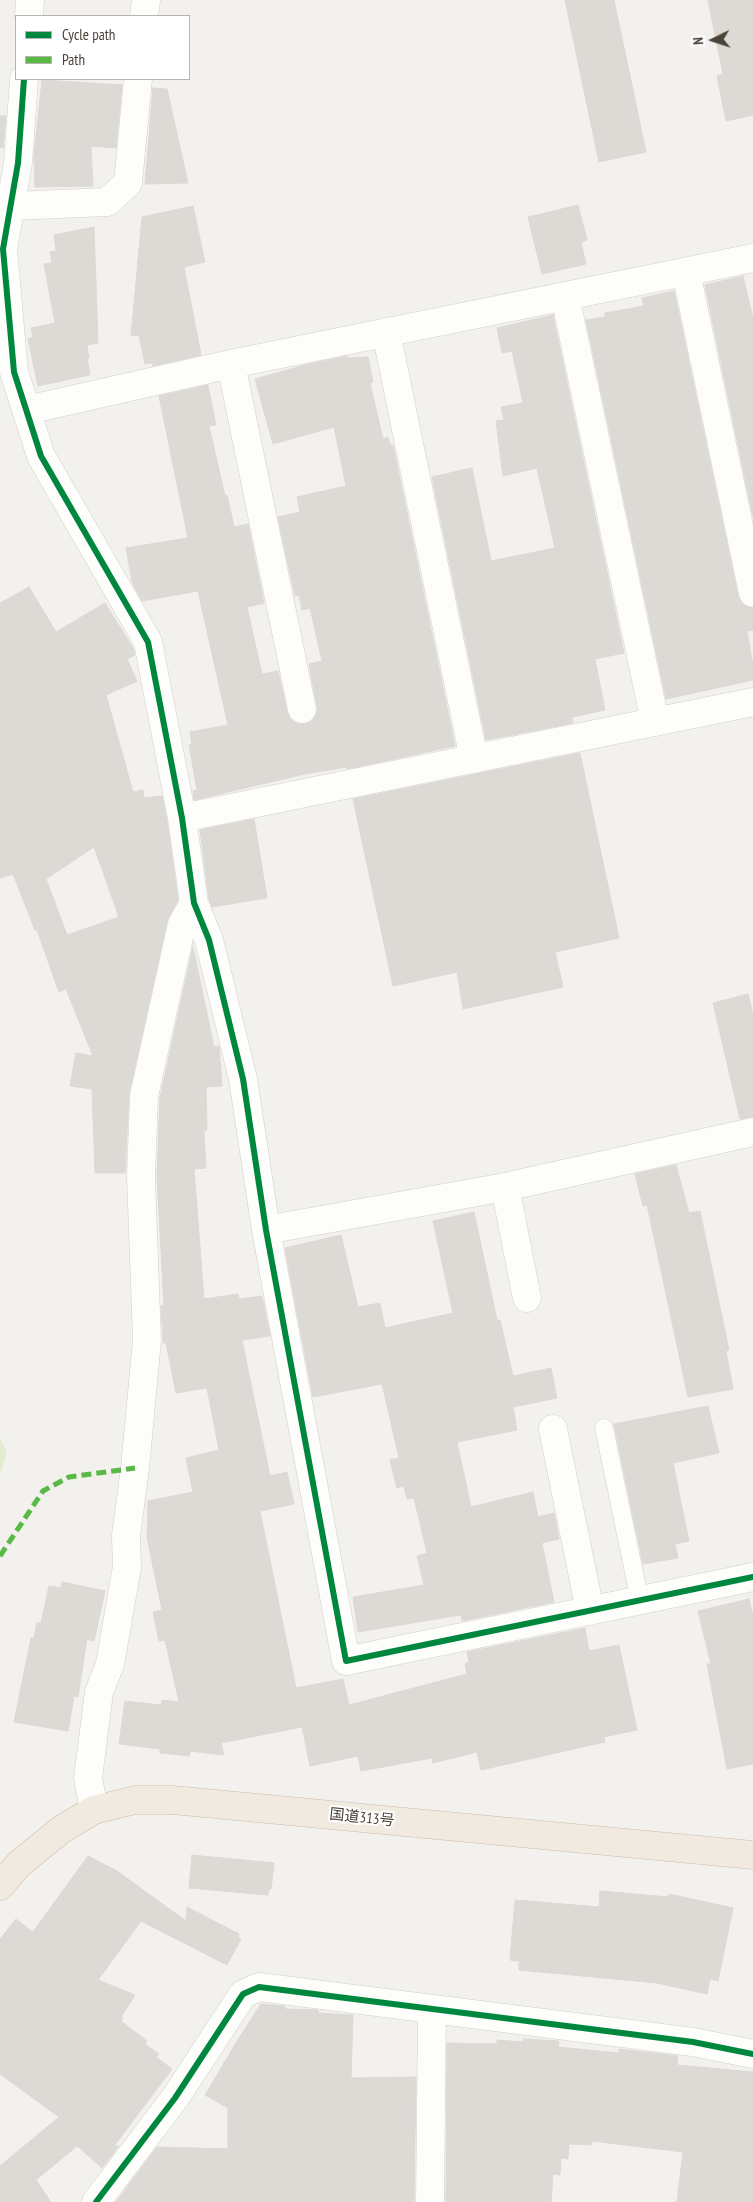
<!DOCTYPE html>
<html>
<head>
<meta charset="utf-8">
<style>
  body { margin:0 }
  #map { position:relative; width:753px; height:2202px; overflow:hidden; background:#f3f1ee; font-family:"PT Sans Narrow",sans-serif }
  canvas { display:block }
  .legend { position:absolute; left:15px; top:15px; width:175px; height:65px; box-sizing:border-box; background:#fff; border:1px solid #b7b4af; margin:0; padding:6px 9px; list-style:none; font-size:15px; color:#4b4338 }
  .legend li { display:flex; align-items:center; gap:10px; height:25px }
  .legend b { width:25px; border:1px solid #b7b4af }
  .north { position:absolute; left:688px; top:15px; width:50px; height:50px; -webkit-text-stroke:4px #fff; paint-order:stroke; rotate:266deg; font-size:14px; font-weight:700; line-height:20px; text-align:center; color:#4b4338 }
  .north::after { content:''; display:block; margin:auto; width:18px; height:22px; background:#4b4338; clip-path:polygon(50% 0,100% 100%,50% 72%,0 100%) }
</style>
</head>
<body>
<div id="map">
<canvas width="753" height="2202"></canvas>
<ul class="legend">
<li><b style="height:6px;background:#00873e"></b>Cycle path</li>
<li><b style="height:6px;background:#58b947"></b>Path</li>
</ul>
<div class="north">N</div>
</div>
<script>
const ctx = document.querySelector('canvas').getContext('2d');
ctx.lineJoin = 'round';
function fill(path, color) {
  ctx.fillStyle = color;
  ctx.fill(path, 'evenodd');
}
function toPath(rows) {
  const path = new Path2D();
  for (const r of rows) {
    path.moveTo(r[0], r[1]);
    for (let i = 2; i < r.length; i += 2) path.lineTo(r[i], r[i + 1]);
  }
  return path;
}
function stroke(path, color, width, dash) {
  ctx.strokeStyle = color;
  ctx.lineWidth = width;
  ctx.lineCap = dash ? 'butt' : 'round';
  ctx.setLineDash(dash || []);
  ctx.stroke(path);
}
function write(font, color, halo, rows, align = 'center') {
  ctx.font = font + ' "PT Sans Narrow","Noto Sans JP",sans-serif';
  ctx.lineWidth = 4;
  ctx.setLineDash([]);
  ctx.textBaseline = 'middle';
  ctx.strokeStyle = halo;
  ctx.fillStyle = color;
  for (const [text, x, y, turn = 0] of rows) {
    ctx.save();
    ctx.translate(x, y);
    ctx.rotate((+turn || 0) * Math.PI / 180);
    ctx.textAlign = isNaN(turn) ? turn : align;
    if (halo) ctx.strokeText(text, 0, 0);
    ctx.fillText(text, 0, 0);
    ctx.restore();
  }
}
fill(toPath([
  [0,1439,7,1452,0,1475]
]), '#e2edce');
const building = toPath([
  [565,0,614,0,646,152,599,162,565,0],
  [708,0,753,0,753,115,726,121,717,76,723,74,708,0],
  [42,80,122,85,116,148,91,146,93,186,35,187,34,155,42,80],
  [153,88,167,89,188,183,145,184,153,88],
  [0,116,6,116,3,148,0,147,0,116],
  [578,205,587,240,581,242,586,264,542,274,528,217,578,205],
  [193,206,205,262,184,267,201,355,153,366,152,363,145,364,139,335,131,336,142,217,193,206],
  [94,227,98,343,87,345,89,358,87,358,90,375,38,386,28,339,33,337,31,328,55,323,44,264,52,263,50,252,56,251,54,235,94,227],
  [743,276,753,318,753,517,705,285,743,276],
  [674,291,738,596,742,604,753,608,753,630,747,631,753,666,753,680,666,699,586,320,605,317,605,313,644,306,642,298,674,291],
  [553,315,624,653,595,659,605,710,572,717,573,723,486,740,432,477,472,468,491,561,555,548,537,468,503,476,496,421,504,420,501,407,523,403,512,351,502,353,497,328,553,315],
  [347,356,347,358,368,357,373,382,370,383,383,439,388,437,390,445,393,445,455,746,347,769,347,767,305,774,194,800,193,791,197,790,189,745,192,744,190,732,228,725,198,591,142,601,132,582,126,548,188,538,159,396,208,385,216,425,209,426,225,496,227,495,234,527,248,524,264,603,247,607,262,674,278,671,287,712,290,719,298,724,306,724,313,720,317,713,317,706,309,664,322,661,310,608,302,610,299,595,295,596,278,517,300,512,297,497,346,486,334,427,273,444,255,379,305,365,347,356],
  [29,587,56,632,105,603,133,648,135,655,127,659,137,681,106,695,133,792,143,790,144,798,162,796,167,821,178,900,167,921,129,1093,125,1173,95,1173,92,1089,70,1086,76,1053,93,1056,66,989,59,992,37,930,35,930,13,874,0,878,0,603,29,587],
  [94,847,119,917,67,935,46,879,94,847],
  [580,753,619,938,555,952,563,987,463,1009,457,972,393,986,353,799,580,753],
  [254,819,267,898,212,907,209,899,200,830,254,819],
  [193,947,214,1047,219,1046,222,1086,206,1087,207,1130,204,1130,206,1168,194,1169,204,1299,238,1294,239,1299,262,1296,270,1336,242,1340,270,1476,287,1472,294,1504,260,1511,296,1688,343,1679,349,1705,467,1674,465,1664,469,1662,467,1652,585,1628,589,1651,619,1645,637,1730,604,1737,605,1742,481,1770,477,1752,433,1763,432,1758,361,1771,358,1756,310,1766,302,1727,221,1743,224,1755,190,1751,189,1756,160,1753,160,1749,119,1744,125,1701,161,1705,162,1700,179,1702,165,1640,159,1641,153,1612,162,1610,147,1538,148,1501,193,1492,186,1458,219,1450,207,1388,176,1393,166,1343,163,1343,163,1337,161,1306,164,1306,157,1176,160,1098,193,947],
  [748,994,753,1014,753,1117,740,1119,713,1003,748,994],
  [676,1165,689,1213,700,1211,729,1350,726,1351,733,1389,688,1397,647,1205,643,1206,635,1174,676,1165],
  [474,1212,497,1320,500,1320,513,1376,551,1368,557,1398,513,1407,517,1430,457,1442,471,1507,533,1492,538,1517,554,1513,559,1539,542,1543,554,1602,462,1621,461,1615,358,1632,353,1597,424,1585,417,1556,427,1553,414,1498,407,1499,404,1486,397,1488,390,1460,399,1458,382,1384,313,1397,285,1248,341,1235,358,1307,380,1303,385,1328,453,1313,433,1221,474,1212],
  [708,1406,719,1453,673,1463,689,1541,675,1544,678,1558,643,1564,614,1424,708,1406],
  [62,1582,105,1591,94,1641,87,1639,78,1697,74,1696,68,1731,14,1722,31,1638,34,1638,37,1623,41,1623,49,1586,61,1588,62,1582],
  [749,1599,753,1616,753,1764,727,1769,707,1664,711,1664,698,1611,749,1599],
  [192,1855,274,1863,271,1889,269,1889,268,1895,189,1888,192,1855],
  [88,1856,117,1871,186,1921,187,1907,239,1934,238,1937,241,1939,227,1965,141,1921,98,1980,135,1995,121,2017,123,2018,121,2021,147,2041,145,2044,159,2054,156,2057,172,2069,114,2146,119,2146,102,2168,77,2146,36,2180,51,2202,0,2202,0,2166,59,2117,0,2074,0,1939,16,1919,33,1932,88,1856],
  [600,1891,669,1897,669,1894,733,1908,718,1981,710,1979,707,1994,657,1983,519,1970,519,1961,510,1960,515,1900,599,1907,600,1891],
  [261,2004,285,2006,285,2009,318,2010,318,2013,353,2015,351,2078,416,2077,414,2202,116,2202,157,2147,228,2149,228,2108,205,2095,239,2038,261,2004],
  [524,2039,559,2041,558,2047,619,2053,619,2049,678,2056,677,2065,753,2072,753,2202,677,2202,683,2152,592,2141,591,2145,569,2144,568,2159,561,2158,560,2175,553,2174,551,2202,446,2202,447,2043,497,2044,497,2040,523,2042,524,2039]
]);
fill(building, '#dddad6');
stroke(building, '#dcd8d3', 1);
const service = toPath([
  [604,1428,640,1601]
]);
const minor = toPath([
  [29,16,30,0],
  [144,16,146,0],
  [24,79,18,163,3,249,14,372,41,456,148,642,182,818,194,903,209,940,243,1079,266,1230,346,1661,753,1577],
  [12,206,107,202,128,183,138,79],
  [686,272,753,593],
  [565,296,655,722],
  [386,332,474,759],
  [231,364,302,709],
  [27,410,231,364,753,258],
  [182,818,753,702],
  [505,1187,527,1298],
  [266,1230,505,1187,753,1132],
  [553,1429,590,1611],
  [94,1810,88,1778,99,1692,110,1664,127,1567,126,1536,135,1468,147,1340,141,1176,144,1096,182,924,194,903],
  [96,2202,175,2098,243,1994,259,1987,693,2042,753,2054],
  [430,2202,432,2009]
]);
const trunk = toPath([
  [0,1886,19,1864,62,1829,94,1810,135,1800,173,1800,753,1855]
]);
stroke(service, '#d1cfcb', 19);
stroke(minor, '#d1cfcb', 29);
stroke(trunk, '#cbbda9', 29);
stroke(service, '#fdfdfc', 18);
stroke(minor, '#fdfdfc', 28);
stroke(trunk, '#f0eae0', 28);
stroke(toPath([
  [0,1556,43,1491,69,1477,135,1468]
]), '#58b947', 5, [10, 5]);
stroke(toPath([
  [24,79,18,163,3,249,14,372,41,456,148,642,182,818,194,903,209,940,243,1079,266,1230,346,1661,753,1577],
  [96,2202,175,2098,243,1994,259,1987,693,2042,753,2054]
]), '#00873e', 6);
write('15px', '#4b4338', '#fff', [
  ["国道313号",362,1818,6]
]);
</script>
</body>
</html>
